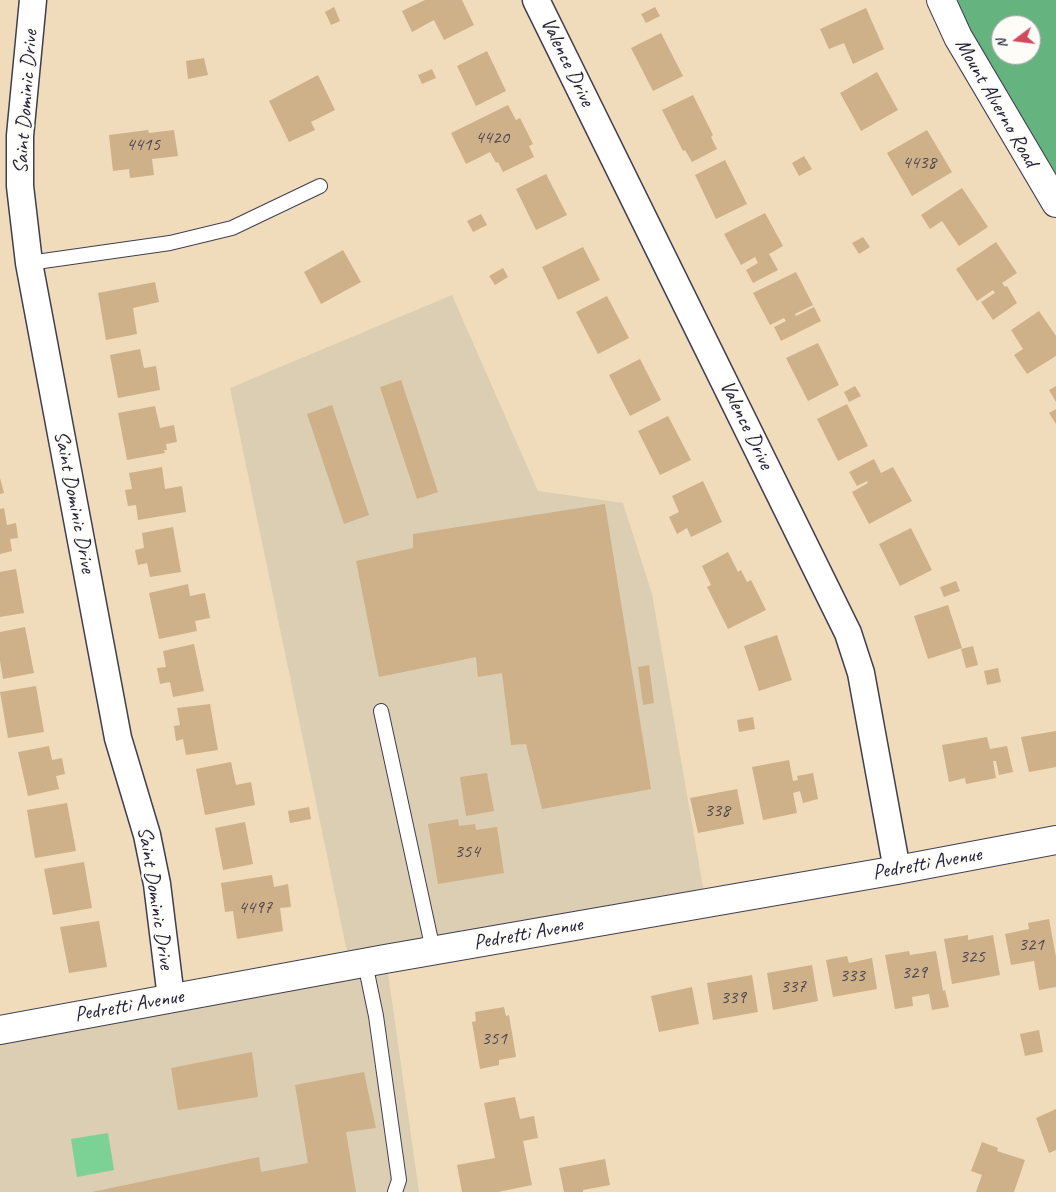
<!DOCTYPE html>
<html>
<head>
<meta charset="utf-8">
<style>
  body { margin:0 }
  #map { position:relative; width:1056px; height:1192px; overflow:hidden; background:#f0dcbb; font-family:Caveat,sans-serif }
  canvas { display:block }
  .north { position:absolute; left:991px; top:15px; width:50px; height:50px; box-sizing:border-box; background:#fdfcf7; border:1px solid #a5a5ac; border-radius:50%; rotate:255deg; font-size:14px; font-weight:700; line-height:20px; text-align:center; color:#22223b }
  .north::after { content:''; display:block; margin:auto; width:18px; height:22px; background:#d1495b; clip-path:polygon(50% 0,100% 100%,50% 72%,0 100%) }
</style>
</head>
<body>
<div id="map">
<canvas width="1056" height="1192"></canvas>
<div class="north">N</div>
</div>
<script>
const ctx = document.querySelector('canvas').getContext('2d');
ctx.lineJoin = 'round';
function fill(path, color) {
  ctx.fillStyle = color;
  ctx.fill(path, 'evenodd');
}
function toPath(rows) {
  const path = new Path2D();
  for (const r of rows) {
    path.moveTo(r[0], r[1]);
    for (let i = 2; i < r.length; i += 2) path.lineTo(r[i], r[i + 1]);
  }
  return path;
}
function stroke(path, color, width, dash) {
  ctx.strokeStyle = color;
  ctx.lineWidth = width;
  ctx.lineCap = dash ? 'butt' : 'round';
  ctx.setLineDash(dash || []);
  ctx.stroke(path);
}
function write(font, color, halo, rows, align = 'center') {
  ctx.font = font + ' Caveat,sans-serif';
  ctx.lineWidth = 5;
  ctx.setLineDash([]);
  ctx.textBaseline = 'middle';
  ctx.strokeStyle = halo;
  ctx.fillStyle = color;
  for (const [text, x, y, turn = 0] of rows) {
    ctx.save();
    ctx.translate(x, y);
    ctx.rotate((+turn || 0) * Math.PI / 180);
    ctx.textAlign = isNaN(turn) ? turn : align;
    if (halo) ctx.strokeText(text, 0, 0);
    ctx.fillText(text, 0, 0);
    ctx.restore();
  }
}
fill(toPath([
  [452,295,538,491,623,503,652,594,706,904,386,959,419,1192,0,1192,0,1030,350,966,230,388]
]), '#dcceb2');
fill(toPath([
  [108,1133,114,1170,77,1177,71,1139]
]), '#7cd194');
fill(toPath([
  [941,0,1056,0,1056,203],
  [1001,25,1031,25,1031,55,1001,55]
]), '#65b37e');
fill(toPath([
  [425,0,462,0,474,25,444,40,434,20,412,32,402,11],
  [334,7,340,21,331,25,325,12],
  [655,7,660,16,646,23,641,14],
  [866,8,884,49,853,64,844,43,829,49,820,29],
  [661,33,683,76,653,91,631,48],
  [487,51,506,91,476,106,457,66],
  [204,58,208,75,188,79,186,61],
  [432,69,436,78,422,84,418,75],
  [877,72,898,110,861,131,840,93],
  [318,75,335,110,311,122,315,130,289,142,269,101],
  [693,95,713,135,711,137,717,149,692,162,685,150,683,151,662,110],
  [508,105,516,120,520,118,533,144,529,146,534,157,503,172,498,162,496,163,490,152,466,164,451,133],
  [148,130,149,133,174,130,178,156,152,159,154,175,130,178,129,169,113,171,109,135],
  [927,130,952,172,912,196,887,153],
  [804,156,812,169,799,176,792,163],
  [725,160,747,204,716,219,695,175],
  [546,174,567,215,536,230,516,189],
  [962,188,988,227,959,246,942,221,930,229,921,215],
  [765,213,783,246,769,254,778,270,753,283,746,270,758,263,755,257,741,265,724,234],
  [481,214,487,225,473,232,467,221],
  [863,237,870,247,859,254,852,243],
  [996,242,1017,273,1002,283,1005,287,1007,286,1017,303,993,320,981,302,995,293,993,290,977,301,956,269],
  [583,247,600,280,558,300,542,267],
  [343,250,361,282,321,304,304,272],
  [503,268,508,277,495,285,489,276],
  [796,272,813,305,795,314,796,316,814,307,821,321,781,341,774,327,786,321,784,318,770,325,753,293],
  [155,282,159,302,133,308,137,334,106,340,98,293],
  [607,296,629,338,598,354,576,312],
  [1039,311,1056,336,1056,356,1027,374,1014,355,1023,349,1011,330],
  [818,343,839,385,808,401,786,358],
  [140,349,144,368,156,366,160,390,118,398,110,355],
  [640,359,661,400,630,416,609,375],
  [401,380,438,492,417,499,380,387],
  [855,386,861,396,849,402,844,392],
  [1056,386,1056,402,1049,390],
  [847,404,868,446,838,461,817,419],
  [332,405,369,515,344,524,307,414],
  [155,406,160,428,174,425,177,442,166,444,167,450,164,450,165,453,127,460,118,413],
  [1056,409,1056,424,1049,413],
  [668,416,691,460,660,475,638,431],
  [874,459,881,473,893,467,912,501,869,524,852,492,868,483,867,481,857,486,849,472],
  [162,467,165,489,182,486,186,512,138,520,136,505,128,506,125,490,132,489,129,473],
  [0,478,4,493,0,494],
  [703,481,722,522,691,537,687,528,677,534,669,517,679,512,672,496],
  [605,504,651,789,542,809,526,744,511,745,502,673,478,677,476,657,379,677,356,561,413,548,413,534],
  [4,508,7,525,16,523,18,538,10,539,12,551,0,554,0,509],
  [173,527,181,572,150,577,147,563,138,565,135,550,144,548,142,533],
  [911,528,932,570,900,586,879,544],
  [728,552,738,572,741,570,747,582,751,580,766,610,728,629,707,587,711,585,702,566],
  [16,569,24,613,0,617,0,572],
  [956,581,960,591,944,597,940,587],
  [188,584,190,596,205,593,210,618,195,621,197,631,159,639,149,593],
  [948,605,962,648,928,659,914,616],
  [25,627,34,673,3,679,0,661,0,632],
  [777,635,792,680,759,691,744,646],
  [194,644,204,691,173,697,170,682,160,684,157,668,166,667,163,651],
  [973,646,978,665,966,668,961,649],
  [649,665,654,703,643,705,638,667],
  [998,668,1001,682,987,685,984,671],
  [36,686,44,732,8,738,0,692],
  [210,704,218,750,186,755,183,739,176,741,174,726,180,725,177,708],
  [753,717,755,729,739,732,737,720],
  [1056,731,1056,767,1029,772,1021,737],
  [987,737,990,749,1007,746,1013,772,999,775,996,761,993,761,996,778,966,784,965,778,949,782,942,745],
  [49,746,52,760,62,758,65,774,56,776,59,789,28,796,18,752],
  [789,760,793,781,798,780,797,776,813,773,818,799,803,803,800,791,793,793,797,813,763,820,752,767],
  [231,762,236,785,251,782,255,805,205,815,196,769],
  [487,773,494,811,466,816,460,777],
  [737,789,744,824,698,833,690,798],
  [67,803,76,851,35,858,27,810],
  [309,807,311,819,290,823,288,811],
  [458,819,459,826,475,824,476,830,497,827,504,873,438,884,428,824],
  [245,822,253,864,223,870,215,828],
  [84,862,92,908,53,915,44,869],
  [272,875,274,887,288,884,291,907,280,908,283,931,237,939,233,911,225,912,221,883],
  [1049,919,1056,957,1056,987,1039,990,1034,961,1011,965,1005,934,1029,929,1028,923],
  [99,921,107,967,69,973,60,927],
  [968,935,968,940,993,935,1000,975,952,984,944,939],
  [909,951,910,955,936,951,943,991,945,990,949,1007,932,1010,929,994,912,997,913,1006,895,1009,885,955],
  [847,956,849,963,872,958,877,989,833,997,826,960],
  [812,965,818,1001,773,1010,767,973],
  [752,975,758,1012,713,1020,707,983],
  [692,987,699,1024,659,1032,651,996],
  [504,1007,506,1016,509,1015,516,1057,499,1060,499,1065,480,1069,472,1022,476,1021,475,1012],
  [1039,1030,1043,1052,1025,1056,1020,1034],
  [252,1052,258,1097,178,1110,171,1068],
  [364,1072,376,1128,346,1132,356,1192,92,1192,259,1157,261,1172,308,1163,295,1085],
  [515,1097,520,1119,534,1116,538,1138,523,1141,532,1185,498,1192,462,1192,457,1165,495,1158,484,1103],
  [1056,1109,1056,1150,1049,1153,1036,1118],
  [982,1142,998,1148,997,1151,1025,1160,1014,1192,976,1192,982,1175,971,1171],
  [605,1159,610,1185,583,1190,583,1192,564,1192,559,1168]
]), '#ceb089');
const lane = toPath([
  [29,263,170,243,232,228,320,186],
  [381,711,433,950],
  [365,963,376,1016,399,1180,395,1192]
]);
const street = toPath([
  [33,0,20,136,20,186,29,263,118,738,147,835,157,884,171,998],
  [536,0,848,633,861,673,897,870]
]);
const secondary = toPath([
  [941,0,958,37,1056,203],
  [0,1030,385,959,897,870,1056,840]
]);
stroke(lane, '#413e4e', 16);
stroke(street, '#413e4e', 29);
stroke(secondary, '#413e4e', 30);
stroke(lane, '#fff', 14);
stroke(street, '#fff', 26);
stroke(secondary, '#fff', 28);
write('19px', '#4d464e', null, [
  ["4420",492,138],
  ["4415",143,145],
  ["4438",919,163],
  ["338",717,811],
  ["354",467,852],
  ["4497",255,908],
  ["321",1031,945],
  ["325",972,957],
  ["329",914,973],
  ["333",852,976],
  ["337",793,987],
  ["339",733,998],
  ["351",494,1039]
]);
write('21px', '#22223b', '#fdfcf7', [
  ["Valence Drive",567,62,64],
  ["Saint Dominic Drive",26,102,-86],
  ["Mount Alverno Road",996,103,60],
  ["Valence Drive",746,425,64],
  ["Saint Dominic Drive",74,502,79],
  ["Pedretti Avenue",927,864,-10],
  ["Saint Dominic Drive",155,898,81],
  ["Pedretti Avenue",528,934,-10],
  ["Pedretti Avenue",129,1006,-10]
]);
</script>
</body>
</html>
